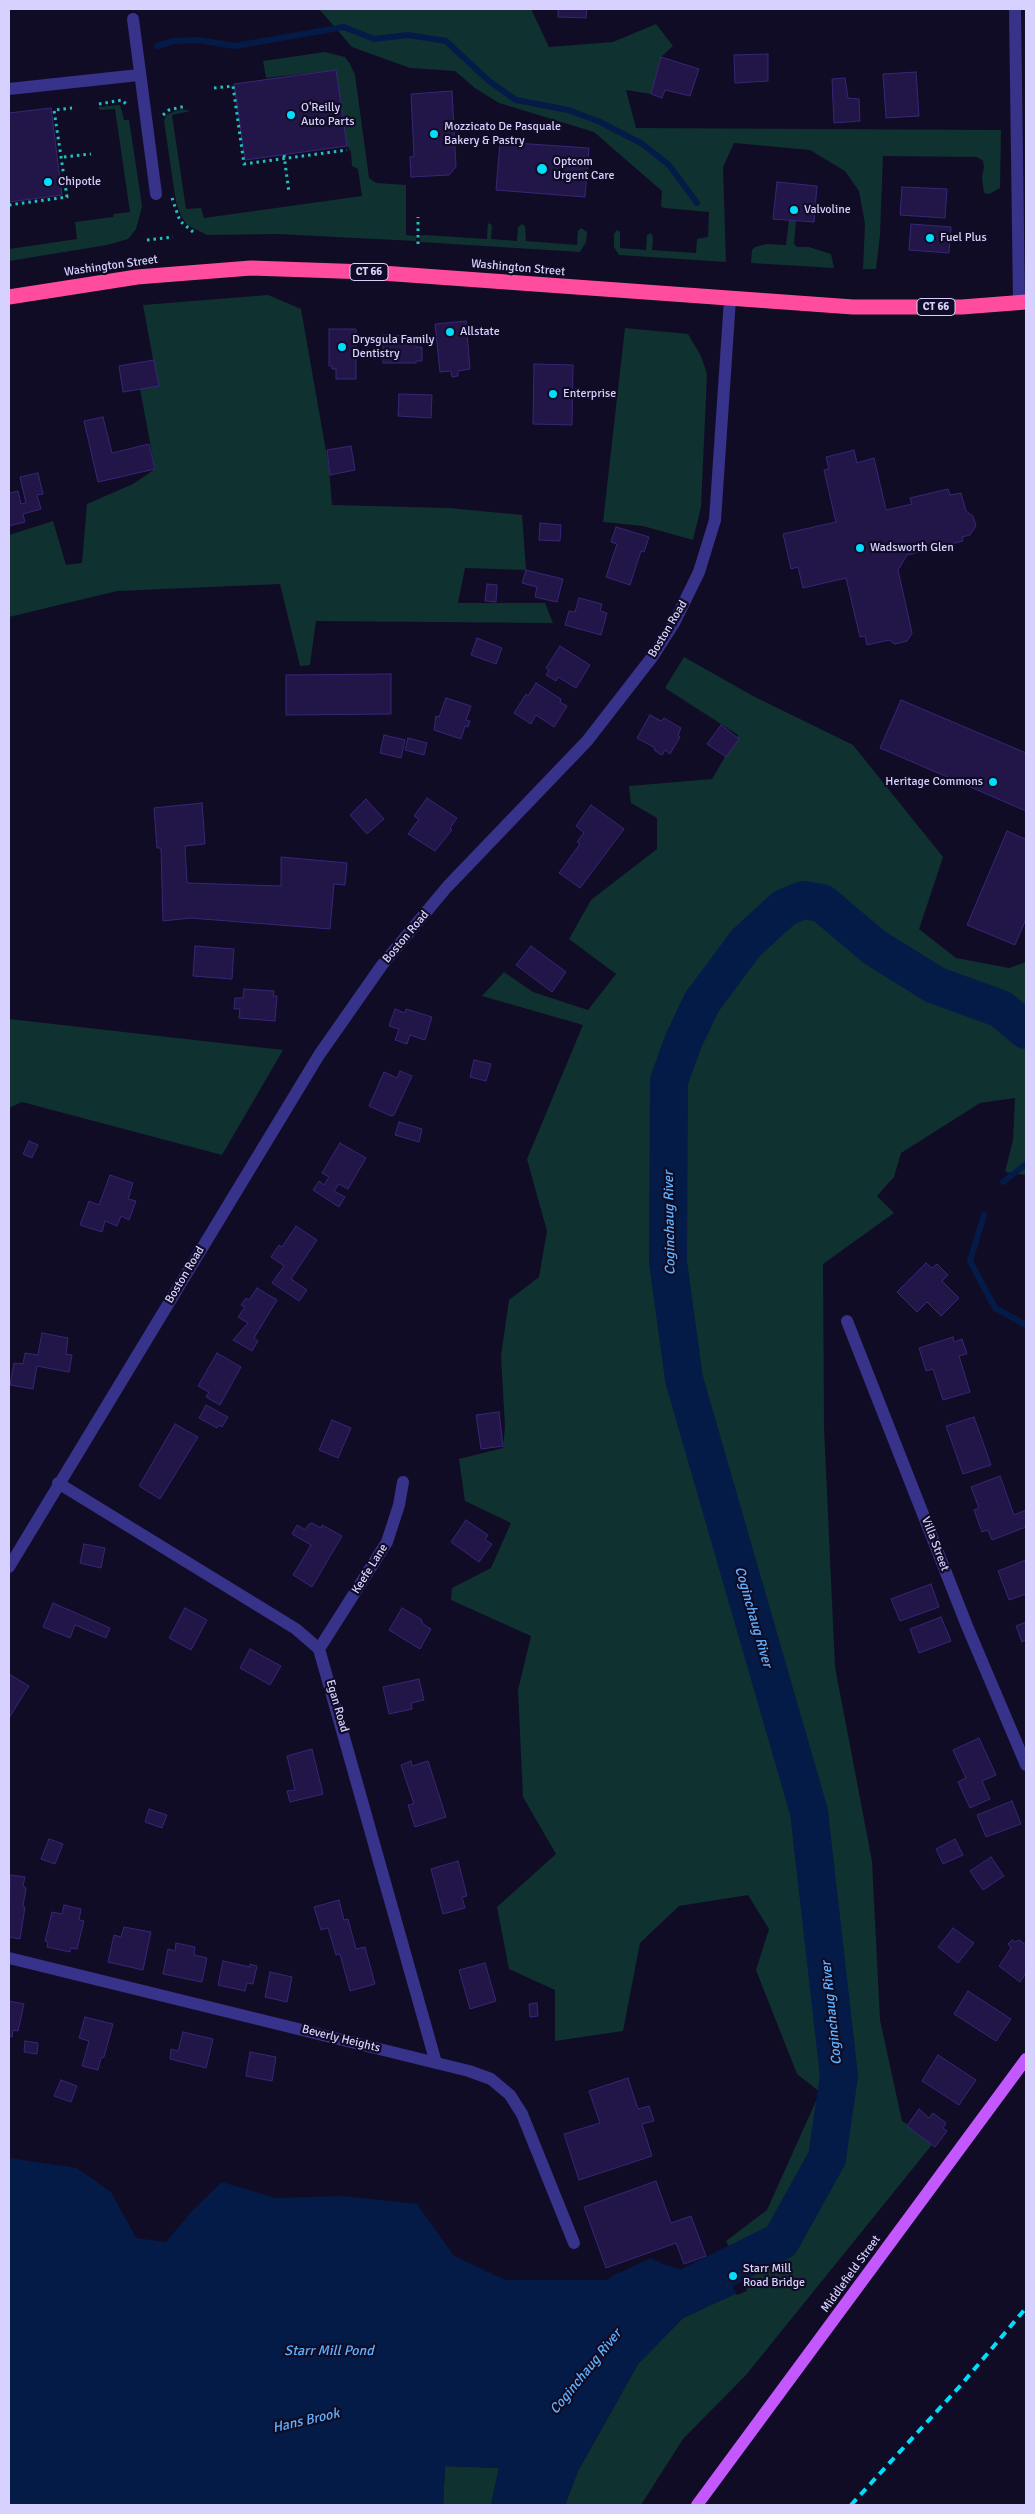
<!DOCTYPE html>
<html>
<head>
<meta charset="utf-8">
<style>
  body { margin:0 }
  #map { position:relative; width:1035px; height:2514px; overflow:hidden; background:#110c26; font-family:Signika,sans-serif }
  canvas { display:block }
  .frame { position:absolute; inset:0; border:10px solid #d7d1ff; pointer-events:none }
</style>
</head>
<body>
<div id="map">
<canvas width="1035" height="2514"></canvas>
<div class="frame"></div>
</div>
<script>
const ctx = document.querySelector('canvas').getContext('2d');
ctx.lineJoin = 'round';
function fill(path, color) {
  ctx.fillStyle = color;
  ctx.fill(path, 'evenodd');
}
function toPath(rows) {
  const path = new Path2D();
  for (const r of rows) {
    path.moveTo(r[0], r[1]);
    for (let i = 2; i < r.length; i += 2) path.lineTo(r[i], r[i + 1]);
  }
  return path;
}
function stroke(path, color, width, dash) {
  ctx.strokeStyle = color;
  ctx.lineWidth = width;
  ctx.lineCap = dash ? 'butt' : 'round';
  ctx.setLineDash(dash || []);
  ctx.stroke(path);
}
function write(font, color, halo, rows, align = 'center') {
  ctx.font = font + ' Signika,sans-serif';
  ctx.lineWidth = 4.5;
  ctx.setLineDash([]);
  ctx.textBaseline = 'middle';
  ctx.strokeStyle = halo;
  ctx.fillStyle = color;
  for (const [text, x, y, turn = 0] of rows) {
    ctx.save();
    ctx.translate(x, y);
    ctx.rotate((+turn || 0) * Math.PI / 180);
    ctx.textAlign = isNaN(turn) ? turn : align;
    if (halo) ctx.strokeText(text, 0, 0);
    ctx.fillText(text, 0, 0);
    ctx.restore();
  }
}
fill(toPath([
  [319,9,531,9,549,47,613,42,656,24,673,46,661,57,651,94,626,90,636,128,1001,130,1000,188,989,194,984,193,982,178,984,167,983,161,977,157,883,156,880,235,876,269,863,269,865,224,859,191,845,171,810,150,734,143,723,167,726,262,619,255,614,247,614,234,617,230,620,232,620,248,646,250,647,235,651,233,653,237,652,250,696,253,697,239,708,237,709,212,664,208,661,206,662,191,594,132,499,103,475,88,455,71,410,68,352,47],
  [325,52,345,57,350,64,355,75,369,178,376,183,406,185,406,235,416,236,416,241,278,234,207,235,187,225,181,216,176,202,164,121,166,115,181,109,190,111,172,115,186,209,201,208,204,218,362,196,358,169,352,166,351,152,347,146,336,70,266,78,263,61],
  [120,105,124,120,129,120,140,192,142,207,136,229,128,239,107,245,9,261,9,249,77,239,75,222,113,217,114,214,130,212,115,109,100,110,98,107],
  [789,220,796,221,794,244,797,247,809,247,831,254,834,268,751,263,752,250,755,247,767,244,786,245],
  [488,223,492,225,491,239,517,241,518,227,522,224,525,226,526,241,577,245,578,231,581,228,587,232,586,242,580,252,420,242,420,236,424,235,487,239],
  [268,295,301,309,329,468,332,505,449,508,522,515,526,570,465,568,458,603,545,603,553,623,316,621,310,665,300,666,280,584,117,591,9,617,9,535,53,521,66,565,82,563,87,504,133,484,155,469,140,389,158,386,143,305],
  [625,328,688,334,701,356,707,374,701,507,693,540,643,526,603,522],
  [684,657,753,696,853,745,943,857,919,929,956,958,1009,968,1026,962,1026,1175,1005,1172,1013,1140,1015,1098,980,1103,901,1153,894,1177,877,1196,894,1213,823,1264,824,1427,835,1667,872,1861,880,2020,902,2121,935,2141,746,2375,683,2439,641,2505,565,2505,578,2471,638,2364,683,2318,750,2287,726,2241,767,2210,820,2092,797,2074,756,1970,769,1929,748,1895,679,1906,640,1943,623,2031,555,2041,555,1990,509,1969,497,1907,556,1854,523,1797,518,1690,531,1636,451,1600,452,1588,491,1568,511,1523,465,1501,459,1459,503,1448,505,1427,501,1356,509,1300,539,1277,547,1231,527,1159,583,1025,482,996,504,972,533,992,588,1010,616,974,569,939,591,900,657,849,657,818,631,803,629,786,712,779,738,735,665,688],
  [9,1019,283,1050,222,1155,22,1102,9,1108],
  [445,2466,499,2468,491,2505,443,2505]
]), '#0f3130');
fill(toPath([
  [9,2158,77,2168,111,2192,136,2238,166,2242,193,2210,222,2182,276,2198,342,2196,417,2204,454,2256,505,2280,607,2280,614,2275,651,2258,665,2265,687,2271,732,2252,750,2287,683,2318,638,2364,578,2471,565,2505,491,2505,499,2468,445,2466,443,2505,9,2505]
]), '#051b47');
fill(toPath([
  [726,2252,747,2291,737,2295,717,2256]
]), '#110c26');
stroke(toPath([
  [157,46,174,41,198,40,235,46,344,27,374,39,408,35,446,41,489,81,516,100,568,110,598,121,641,143,669,165,697,203],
  [1020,1025,1026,1018],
  [1003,1182,1026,1164],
  [984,1215,970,1261,995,1308,1026,1325]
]), '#051b47', 6);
stroke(toPath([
  [692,2285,781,2241,827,2158,839,2076,809,1812,684,1379,668,1262,669,1081,683,1042,702,1002,746,943,784,908,803,900,822,903,874,947,935,985,1001,1009,1026,1030]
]), '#051b47', 38);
const building = toPath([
  [558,9,587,9,586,18,558,17,558,9],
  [768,54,768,81,735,83,734,55,768,54],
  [661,57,699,69,690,96,665,90,662,98,651,94,661,57],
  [336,70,347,146,245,160,234,84,336,70],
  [916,72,919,116,886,118,883,74,916,72],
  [845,78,848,98,859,99,860,121,834,123,832,79,845,78],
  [452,91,456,167,449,175,411,177,410,157,414,156,411,94,452,91],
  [51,108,62,195,9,202,9,113,51,108],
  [500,142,589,148,585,197,496,190,500,142],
  [777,182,817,186,814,222,773,219,777,182],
  [902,187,947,189,945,218,900,215,902,187],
  [911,224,951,227,949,253,909,250,911,224],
  [466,321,470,369,458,371,458,376,452,377,451,371,440,372,435,324,466,321],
  [329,329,356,329,356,379,336,379,336,369,332,369,332,366,329,366,329,329],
  [383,335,416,336,416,347,422,347,422,361,416,361,416,363,383,363,383,335],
  [154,360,159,386,123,392,119,366,154,360],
  [534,364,573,365,572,425,533,424,534,364],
  [399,394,432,395,431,418,398,416,399,394],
  [103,417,112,453,149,444,155,469,98,482,84,421,103,417],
  [351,446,355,470,330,475,327,450,351,446],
  [854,450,857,463,874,458,886,510,912,504,910,498,948,489,950,495,961,493,966,511,973,516,976,526,970,535,962,537,963,541,907,555,898,570,912,633,907,641,895,644,889,640,867,645,865,636,860,637,846,578,803,588,798,567,791,569,783,534,836,522,824,470,829,469,826,457,854,450],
  [38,473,43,494,37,495,41,509,23,514,25,522,9,526,9,493,18,491,21,504,26,503,20,477,38,473],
  [540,523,561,525,560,541,539,540,540,523],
  [616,527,649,537,644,552,641,551,630,585,606,577,617,544,611,542,616,527],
  [526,570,563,579,557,602,535,597,537,587,522,583,526,570],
  [487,584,497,585,496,602,485,601,487,584],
  [579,598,602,604,600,611,607,613,601,635,565,625,569,611,575,612,579,598],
  [477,638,502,648,496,664,471,655,477,638],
  [560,646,590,665,576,688,558,677,556,681,546,675,549,670,546,668,560,646],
  [391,674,391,714,286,715,286,675,391,674],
  [536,683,561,699,560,702,567,706,554,727,536,715,531,724,514,713,526,694,528,696,536,683],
  [446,698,471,706,466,720,470,721,468,727,465,726,461,739,434,730,436,716,439,717,446,698],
  [901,700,1026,753,1026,811,880,748,901,700],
  [650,715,661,721,664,718,681,728,678,735,680,737,670,754,665,750,662,755,654,750,655,748,637,738,650,715],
  [721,725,739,739,726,757,707,744,721,725],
  [384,735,405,740,401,758,380,753,384,735],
  [408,738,427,743,424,755,405,750,408,738],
  [427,798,457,818,450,828,452,830,435,851,408,834,419,819,414,816,427,798],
  [366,799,384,819,367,834,350,815,366,799],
  [202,803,205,844,185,846,187,883,281,886,281,857,347,863,345,885,334,884,330,929,190,918,163,921,161,848,157,848,154,808,202,803],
  [591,805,624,829,580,888,559,873,580,844,577,842,584,833,576,826,591,805],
  [1007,831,1025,839,1026,837,1026,919,1015,945,967,925,1007,831],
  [195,946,234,949,232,979,193,976,195,946],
  [531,946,566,972,552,992,516,965,531,946],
  [244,989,274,991,273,996,277,996,275,1021,239,1018,240,1009,234,1009,235,998,243,998,244,989],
  [395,1009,405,1013,406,1009,432,1017,425,1040,410,1035,407,1044,395,1040,399,1029,389,1026,395,1009],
  [474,1060,491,1064,486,1081,470,1077,474,1060],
  [400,1071,412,1076,394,1115,391,1116,369,1106,384,1072,397,1078,400,1071],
  [399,1122,422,1129,419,1142,395,1135,399,1122],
  [29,1141,38,1145,32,1158,23,1154,29,1141],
  [340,1143,366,1158,348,1189,339,1184,334,1191,345,1197,339,1207,313,1190,319,1181,324,1185,329,1177,322,1173,340,1143],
  [110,1175,133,1183,128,1199,136,1201,129,1220,121,1216,117,1226,105,1221,102,1232,80,1225,89,1201,99,1205,110,1175],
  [296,1226,317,1240,291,1279,307,1290,299,1301,272,1283,284,1266,271,1257,279,1245,282,1247,296,1226],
  [926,1263,932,1268,937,1264,948,1275,942,1281,959,1298,941,1316,927,1302,917,1312,897,1292,926,1263],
  [257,1288,277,1300,254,1338,258,1341,252,1351,233,1340,248,1323,238,1317,245,1307,241,1305,246,1298,249,1300,257,1288],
  [42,1333,68,1338,66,1354,72,1355,69,1372,37,1366,33,1389,10,1385,14,1363,23,1364,25,1353,38,1355,42,1333],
  [953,1337,954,1342,962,1339,967,1354,959,1356,970,1392,943,1400,933,1369,926,1371,919,1348,953,1337],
  [217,1353,241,1367,220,1405,206,1397,209,1392,198,1386,217,1353],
  [206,1405,228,1417,222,1427,219,1425,217,1428,199,1418,206,1405],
  [499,1412,503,1446,481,1449,476,1415,499,1412],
  [974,1417,991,1465,963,1474,946,1426,974,1417],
  [332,1420,351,1428,338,1458,319,1450,332,1420],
  [175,1424,198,1437,160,1499,139,1486,175,1424],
  [1000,1476,1014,1515,1026,1510,1026,1527,992,1540,988,1530,982,1532,974,1510,979,1508,971,1487,1000,1476],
  [466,1520,488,1535,485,1540,492,1544,479,1562,451,1542,466,1520],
  [312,1523,321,1528,322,1525,342,1536,312,1587,293,1575,311,1545,292,1534,297,1525,305,1530,309,1524,312,1523],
  [84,1544,105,1548,101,1568,80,1563,84,1544],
  [1026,1560,1026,1594,1009,1600,998,1571,1026,1560],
  [931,1584,939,1607,900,1621,891,1599,931,1584],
  [53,1603,110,1628,106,1638,75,1625,70,1638,43,1627,53,1603],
  [185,1608,207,1620,191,1650,169,1638,185,1608],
  [402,1608,421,1619,423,1624,431,1629,420,1649,389,1630,402,1608],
  [941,1617,951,1641,919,1653,910,1629,941,1617],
  [1026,1622,1026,1640,1022,1642,1016,1626,1026,1622],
  [250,1649,281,1666,270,1685,240,1668,250,1649],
  [9,1674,29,1686,9,1718,9,1674],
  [419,1679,424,1700,411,1703,412,1709,389,1714,383,1687,419,1679],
  [979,1738,996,1775,982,1781,990,1799,970,1808,958,1782,966,1778,953,1750,979,1738],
  [312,1749,323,1794,290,1802,287,1791,295,1790,287,1756,312,1749],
  [411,1761,412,1766,428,1761,446,1817,415,1827,408,1805,414,1804,401,1765,411,1761],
  [1012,1801,1021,1824,986,1837,977,1815,1012,1801],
  [149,1809,167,1815,162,1828,145,1822,149,1809],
  [49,1839,63,1844,55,1864,41,1859,49,1839],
  [955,1839,963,1855,943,1864,936,1849,955,1839],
  [991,1857,1004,1876,983,1890,970,1871,991,1857],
  [458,1861,467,1896,462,1897,465,1908,443,1914,431,1869,458,1861],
  [10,1875,25,1877,23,1886,26,1888,23,1906,25,1907,20,1939,9,1937,10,1875],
  [339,1900,344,1920,348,1919,356,1949,365,1947,375,1984,350,1991,340,1954,336,1955,328,1928,321,1930,314,1907,339,1900],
  [64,1905,81,1909,79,1920,84,1921,77,1949,71,1948,70,1952,47,1947,48,1942,45,1941,52,1912,62,1914,64,1905],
  [124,1927,151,1932,143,1970,108,1962,114,1935,121,1937,124,1927],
  [953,1928,974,1943,958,1963,938,1947,953,1928],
  [1012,1940,1015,1942,1019,1940,1026,1945,1026,1973,1020,1982,999,1966,1011,1948,1008,1944,1012,1940],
  [176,1943,195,1947,194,1955,207,1958,202,1982,163,1974,168,1949,175,1951,176,1943],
  [223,1961,250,1967,250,1964,257,1966,253,1984,247,1983,245,1991,218,1985,223,1961],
  [485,1963,496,2001,470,2009,459,1970,485,1963],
  [270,1972,292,1977,287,2002,265,1997,270,1972],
  [968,1991,1011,2019,996,2041,954,2014,968,1991],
  [9,2001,24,2004,18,2031,13,2030,12,2037,9,2036,9,2001],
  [537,2003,538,2016,530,2017,529,2004,537,2003],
  [85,2017,113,2024,104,2057,101,2058,98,2070,82,2066,89,2041,79,2038,85,2017],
  [183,2032,213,2039,206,2068,170,2059,171,2049,178,2051,183,2032],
  [25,2041,38,2043,37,2054,24,2052,25,2041],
  [250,2052,276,2057,272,2081,246,2076,250,2052],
  [938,2055,976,2080,959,2105,922,2081,938,2055],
  [628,2078,638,2109,649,2106,654,2121,642,2124,652,2156,579,2180,564,2134,600,2123,589,2091,628,2078],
  [61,2080,77,2086,71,2102,54,2096,61,2080],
  [919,2109,929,2118,933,2113,946,2123,943,2128,947,2131,935,2147,907,2126,919,2109],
  [656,2181,671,2223,691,2216,706,2256,684,2264,676,2243,606,2268,584,2207,656,2181]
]);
fill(building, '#221649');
stroke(building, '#382677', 1);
stroke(toPath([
  [214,88,233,86,244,164,347,150],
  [99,104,122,100,126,104],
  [163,115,169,110,186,106],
  [284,155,289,193],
  [64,157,91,154],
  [172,198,180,221,193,232],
  [9,205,67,197,54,110,72,108],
  [147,240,173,237],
  [418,244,418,217]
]), '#22c2bc', 3, [2.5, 4]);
stroke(toPath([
  [1015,9,1019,303],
  [133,19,156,194],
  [9,89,139,75],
  [847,1321,967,1626,1026,1765],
  [58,1483,296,1629,319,1649,436,2063],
  [9,1567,319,1055,382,965,447,887,587,741,653,656,674,623,699,572,715,520,730,299],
  [319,1649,387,1542,399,1505,403,1482],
  [9,1958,469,2071,491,2079,510,2095,522,2114,574,2243]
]), '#37328a', 12);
stroke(toPath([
  [697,2505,1026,2059]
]), '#c458ff', 12);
stroke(toPath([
  [9,297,137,277,251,268,368,272,853,307,962,307,1026,302]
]), '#ff4c9e', 15);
stroke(toPath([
  [851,2505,961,2385,1026,2308]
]), '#00defc', 4, [8, 6]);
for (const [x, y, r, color] of [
  [291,115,5,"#00defc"],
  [434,134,5,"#00defc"],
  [542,169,6,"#00defc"],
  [48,182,5,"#00defc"],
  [794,210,5,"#00defc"],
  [930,238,5,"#00defc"],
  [450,332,5,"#00defc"],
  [342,347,5,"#00defc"],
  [553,394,5,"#00defc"],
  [860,548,5,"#00defc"],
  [993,782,5,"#00defc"],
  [733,2276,5,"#00defc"]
]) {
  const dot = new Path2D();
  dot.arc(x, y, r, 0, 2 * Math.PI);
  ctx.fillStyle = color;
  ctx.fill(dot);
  stroke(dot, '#110c26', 2);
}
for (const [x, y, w] of [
  [369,272,38],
  [936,307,38]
]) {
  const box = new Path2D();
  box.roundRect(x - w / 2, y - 8.5, w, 17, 4);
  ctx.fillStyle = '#110c26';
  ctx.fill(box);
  stroke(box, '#d7d1ff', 1);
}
write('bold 11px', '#d7d1ff', null, [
  ["CT 66",369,272],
  ["CT 66",936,307]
]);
write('12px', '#d7d1ff', '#110c26', [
  ["O'Reilly",301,108],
  ["Auto Parts",301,122],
  ["Mozzicato De Pasquale",444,127],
  ["Bakery & Pastry",444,141],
  ["Optcom",553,162],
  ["Urgent Care",553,176],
  ["Chipotle",58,182],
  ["Valvoline",804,210],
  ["Fuel Plus",940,238],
  ["Allstate",460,332],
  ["Drysgula Family",352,340],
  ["Dentistry",352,354],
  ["Enterprise",563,394],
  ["Wadsworth Glen",870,548],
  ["Heritage Commons",983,782,"right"],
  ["Starr Mill",743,2269],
  ["Road Bridge",743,2283]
], 'left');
write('12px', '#d7d1ff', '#110c26', [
  ["Washington Street",111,266,-8],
  ["Washington Street",518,268,5],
  ["Boston Road",668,629,-59],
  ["Boston Road",406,937,-50],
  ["Boston Road",185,1275,-59],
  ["Villa Street",935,1544,69],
  ["Keefe Lane",370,1569,-58],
  ["Egan Road",337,1706,74],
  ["Beverly Heights",341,2039,14],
  ["Middlefield Street",851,2274,-54]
]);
write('italic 14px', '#5fb2ff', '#110c26', [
  ["Coginchaug River",670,1223,-91],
  ["Coginchaug River",753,1617,74],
  ["Coginchaug River",832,2013,-96],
  ["Starr Mill Pond",329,2351],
  ["Coginchaug River",586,2372,-51],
  ["Hans Brook",306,2421,-13]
]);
</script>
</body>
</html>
